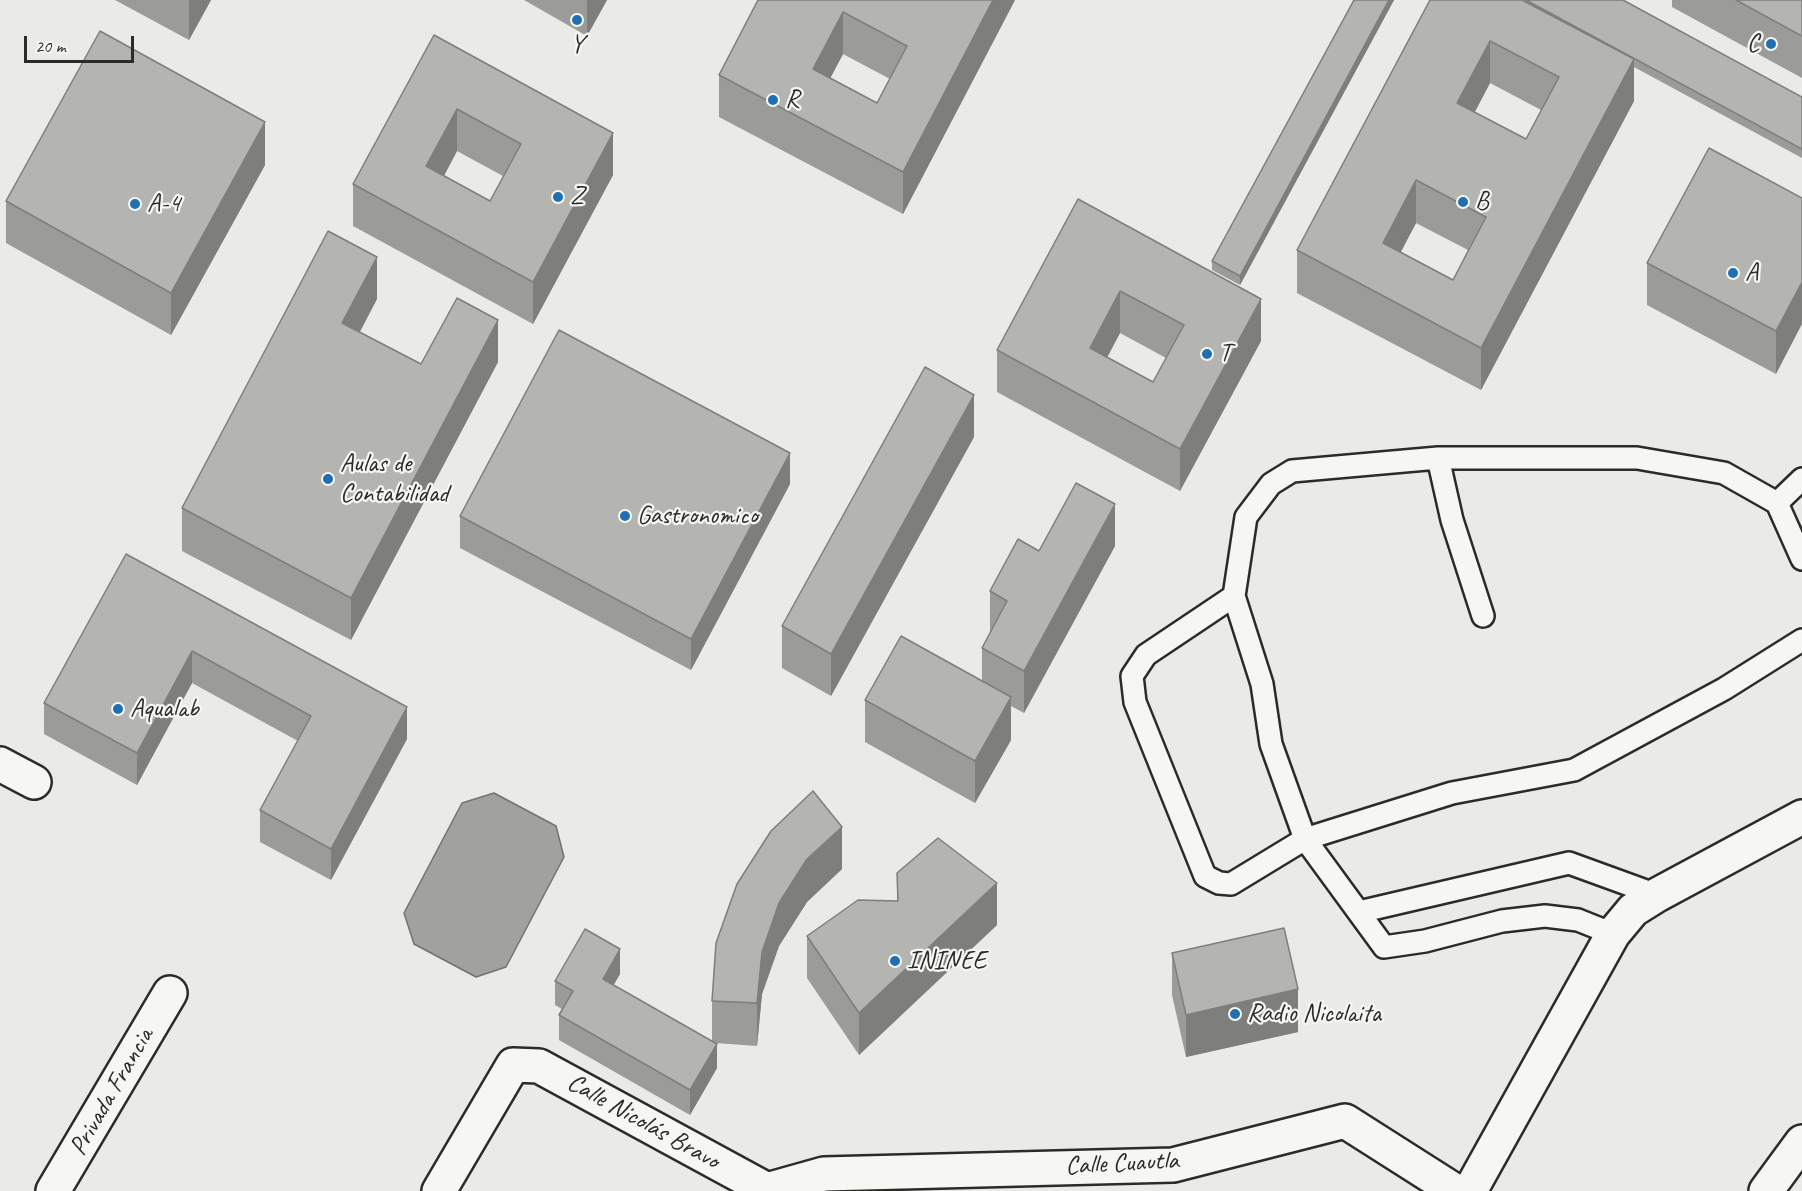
<!DOCTYPE html>
<html>
<head>
<meta charset="utf-8">
<style>
	body { margin:0 }
	#map { position:relative; width:1802px; height:1191px; overflow:hidden; background:#eaeae6; font-family:Caveat,sans-serif }
	canvas { display:block }
	.scale { position:absolute; left:24px; top:36px; width:110px; height:27px; box-sizing:border-box; border:3px solid #2b2b2b; border-top:0; padding-left:8px; font-size:18px; line-height:21px; white-space:nowrap; color:#2b2b2b; -webkit-text-stroke:4px #f6f6f2; paint-order:stroke }
</style>
</head>
<body>
<div id="map">
<canvas width="1802" height="1191"></canvas>
<div class="scale">20 m</div>
</div>
<script>
const ctx = document.querySelector('canvas').getContext('2d');
ctx.lineJoin = 'round';
function fill(path, color) {
  ctx.fillStyle = color;
  ctx.fill(path, 'evenodd');
}
function shape(rows) {
  const path = new Path2D();
  for (const r of rows) {
    path.moveTo(r[0], r[1]);
    for (let i = 2; i < r.length; i += 2) path.lineTo(r[i], r[i + 1]);
  }
  return path;
}
function trace(path, color, width, dash) {
  ctx.strokeStyle = color;
  ctx.lineWidth = width;
  ctx.lineCap = dash ? 'butt' : 'round';
  ctx.setLineDash(dash || []);
  ctx.stroke(path);
}
function write(font, color, halo, rows, align = 'center') {
  ctx.font = font + ' Caveat,sans-serif';
  ctx.lineWidth = 4.5;
  ctx.setLineDash([]);
  ctx.textBaseline = 'middle';
  ctx.strokeStyle = halo;
  ctx.fillStyle = color;
  for (const [text, x, y, turn = 0] of rows) {
    ctx.save();
    ctx.translate(x, y);
    ctx.rotate((+turn || 0) * Math.PI / 180);
    ctx.textAlign = isNaN(turn) ? turn : align;
    if (halo) ctx.strokeText(text, 0, 0);
    ctx.fillText(text, 0, 0);
    ctx.restore();
  }
}
const water = shape([
	[494,793,556,826,564,857,506,967,476,977,414,944,404,913,462,803,494,793]
]);
fill(water, '#a1a19e');
trace(water, '#727270', 1.5);
const lane = shape([
	[1438,458,1452,520,1483,616],
	[1777,503,1802,479],
	[1234,596,1146,655,1132,676,1135,702,1205,876,1219,883,1231,884,1305,839,1452,793,1574,770,1724,689,1802,640],
	[1359,912,1569,863,1657,895],
	[1613,934,1578,920,1545,916,1502,921,1425,941,1384,947,1305,839,1271,744,1262,684,1234,596,1246,517,1271,484,1292,471,1438,458,1637,458,1724,473,1777,503,1802,559]
]);
const street = shape([
	[0,764,34,782],
	[53,1191,170,993]
]);
const secondary = shape([
	[767,1190,824,1174,1173,1165,1345,1121,1455,1191],
	[439,1191,513,1065,539,1066,769,1191],
	[1470,1191,1613,934,1633,910,1657,895,1802,817],
	[1766,1191,1802,1142]
]);
trace(lane, '#2b2b2b', 26);
trace(street, '#2b2b2b', 38);
trace(secondary, '#2b2b2b', 38);
trace(lane, '#f6f6f2', 21);
trace(street, '#f6f6f2', 33);
trace(secondary, '#f6f6f2', 33);
fill(shape([
	[115,0,211,0,189,40],
	[524,0,607,0,587,36],
	[758,0,1015,0,903,214,719,117,719,75],
	[843,54,890,79,877,103,830,78],
	[1354,0,1394,0,1240,285,1212,270,1212,261],
	[1430,0,1623,0,1802,97,1802,158,1634,67,1634,101,1481,390,1297,293,1297,250],
	[1490,83,1541,110,1526,139,1475,112],
	[1416,223,1468,250,1453,280,1401,252],
	[1672,0,1802,0,1802,78,1672,7],
	[434,35,613,175,533,324,353,226,353,184],
	[457,151,503,176,490,201,444,176],
	[265,165,171,335,6,243,6,201],
	[1802,198,1776,374,1647,305,1647,263],
	[1078,199,1261,341,1180,491,997,392,997,350],
	[1120,333,1166,358,1153,382,1107,357],
	[377,299,360,332,421,364,498,362,351,640,182,551,182,508],
	[974,437,831,696,782,668,782,626],
	[790,484,691,670,460,548,460,516],
	[1115,546,1024,713,1011,706,1011,740,975,803,865,742,865,700,982,681,982,648,990,633,990,591,1039,551],
	[126,554,407,739,331,880,260,842,260,810,298,741,192,683,137,785,44,734,44,703],
	[842,869,807,902,779,946,762,994,757,1046,715,1043,717,1068,690,1115,559,1040,559,1015,562,1009,555,1005,555,981,620,974,613,985,712,1041,712,1001,716,943],
	[897,873,997,925,859,1055,807,978,807,936,897,901],
	[1172,953,1298,1032,1186,1057,1172,995]
]), '#9b9b98');
fill(shape([
	[189,0,211,0,189,40],
	[587,0,607,0,587,36],
	[993,0,1015,0,903,214,903,172],
	[1389,0,1394,0,1240,285,1240,276],
	[843,12,843,54,813,111,813,69],
	[1490,41,1490,83,1457,145,1457,103],
	[1634,59,1634,101,1481,390,1481,348],
	[457,109,457,151,426,209,426,166],
	[265,122,265,165,171,335,171,293],
	[613,133,613,175,533,324,533,282],
	[1416,180,1416,223,1383,285,1383,243],
	[377,257,377,299,342,365,342,323],
	[1802,282,1802,324,1776,374,1776,331],
	[1120,291,1120,333,1090,390,1090,348],
	[1261,299,1261,341,1180,491,1180,449],
	[498,320,498,362,351,640,351,598],
	[974,395,974,437,831,696,831,654],
	[790,453,790,484,691,670,691,639],
	[1115,504,1115,546,1024,713,1024,671],
	[192,651,192,683,137,785,137,753],
	[1011,697,1011,740,975,803,975,761],
	[407,707,407,739,331,880,331,849],
	[842,827,842,869,807,902,779,946,762,994,757,1046,757,1003,762,952,779,903,807,859],
	[997,883,997,925,859,1055,859,1013],
	[620,949,620,974,603,1004,603,979],
	[1298,989,1298,1032,1186,1057,1186,1015],
	[717,1044,717,1068,690,1115,690,1090]
]), '#7e7e7c');
const building = shape([
	[758,0,993,0,903,172,719,75,758,0],
	[843,12,907,46,877,103,813,69,843,12],
	[1354,0,1389,0,1240,276,1212,261,1354,0],
	[1430,0,1522,0,1634,59,1481,348,1297,250,1430,0],
	[1490,41,1559,77,1526,139,1457,103,1490,41],
	[1416,180,1486,217,1453,280,1383,243,1416,180],
	[1526,0,1623,0,1802,97,1802,149,1526,0],
	[1736,0,1802,0,1802,36,1736,0],
	[100,31,265,122,171,293,6,201,100,31],
	[434,35,613,133,533,282,353,184,434,35],
	[457,109,521,144,490,201,426,166,457,109],
	[1709,148,1802,198,1802,282,1776,331,1647,263,1709,148],
	[1078,199,1261,299,1180,449,997,350,1078,199],
	[1120,291,1184,325,1153,382,1090,348,1120,291],
	[328,231,377,257,342,323,421,364,457,298,498,320,351,598,182,508,328,231],
	[559,330,790,453,691,639,460,516,559,330],
	[925,367,974,395,831,654,782,626,925,367],
	[1076,483,1115,504,1024,671,982,648,1007,601,990,591,1018,539,1039,551,1076,483],
	[126,554,407,707,331,849,260,810,311,716,192,651,137,753,44,703,126,554],
	[901,636,1011,697,975,761,865,700,901,636],
	[813,791,842,827,807,859,779,903,762,952,757,1003,712,1001,716,943,737,884,771,831,813,791],
	[938,838,997,883,859,1013,807,936,858,900,898,901,897,873,938,838],
	[1284,928,1298,989,1186,1015,1172,953,1284,928],
	[585,929,620,949,603,979,717,1044,690,1090,559,1015,573,991,555,981,585,929]
]);
fill(building, '#b4b4b1');
trace(building, '#7e7e7c', 1.5);
for (const [x, y, r, color] of [
	[577,20,6,"#1f6fb2"],
	[1771,44,6,"#1f6fb2"],
	[773,100,6,"#1f6fb2"],
	[558,197,6,"#1f6fb2"],
	[1463,202,6,"#1f6fb2"],
	[135,204,6,"#1f6fb2"],
	[1733,273,6,"#1f6fb2"],
	[1207,354,6,"#1f6fb2"],
	[328,479,6,"#1f6fb2"],
	[625,516,6,"#1f6fb2"],
	[118,709,6,"#1f6fb2"],
	[895,961,6,"#1f6fb2"],
	[1235,1014,6,"#1f6fb2"]
]) {
  const dot = new Path2D();
  dot.arc(x, y, r, 0, 2 * Math.PI);
  ctx.fillStyle = color;
  ctx.fill(dot);
  trace(dot, '#f6f6f2', 2);
}
write('26px', '#2b2b2b', '#f6f6f2', [
	["C",1759,44,"right"],
	["Y",577,45,"center"],
	["R",785,100],
	["Z",570,197],
	["B",1475,202],
	["A-4",147,204],
	["A",1745,273],
	["T",1219,354],
	["Aulas de",340,464],
	["Contabilidad",340,494],
	["Gastronomico",637,516],
	["Aqualab",130,709],
	["ININEE",907,961],
	["Radio Nicolaita",1247,1014]
], 'left');
write('26px', '#2b2b2b', '#f6f6f2', [
	["Privada Francia",112,1092,-60],
	["Calle Nicolás Bravo",643,1122,29],
	["Calle Cuautla",1122,1164,-3]
]);
</script>
</body>
</html>
